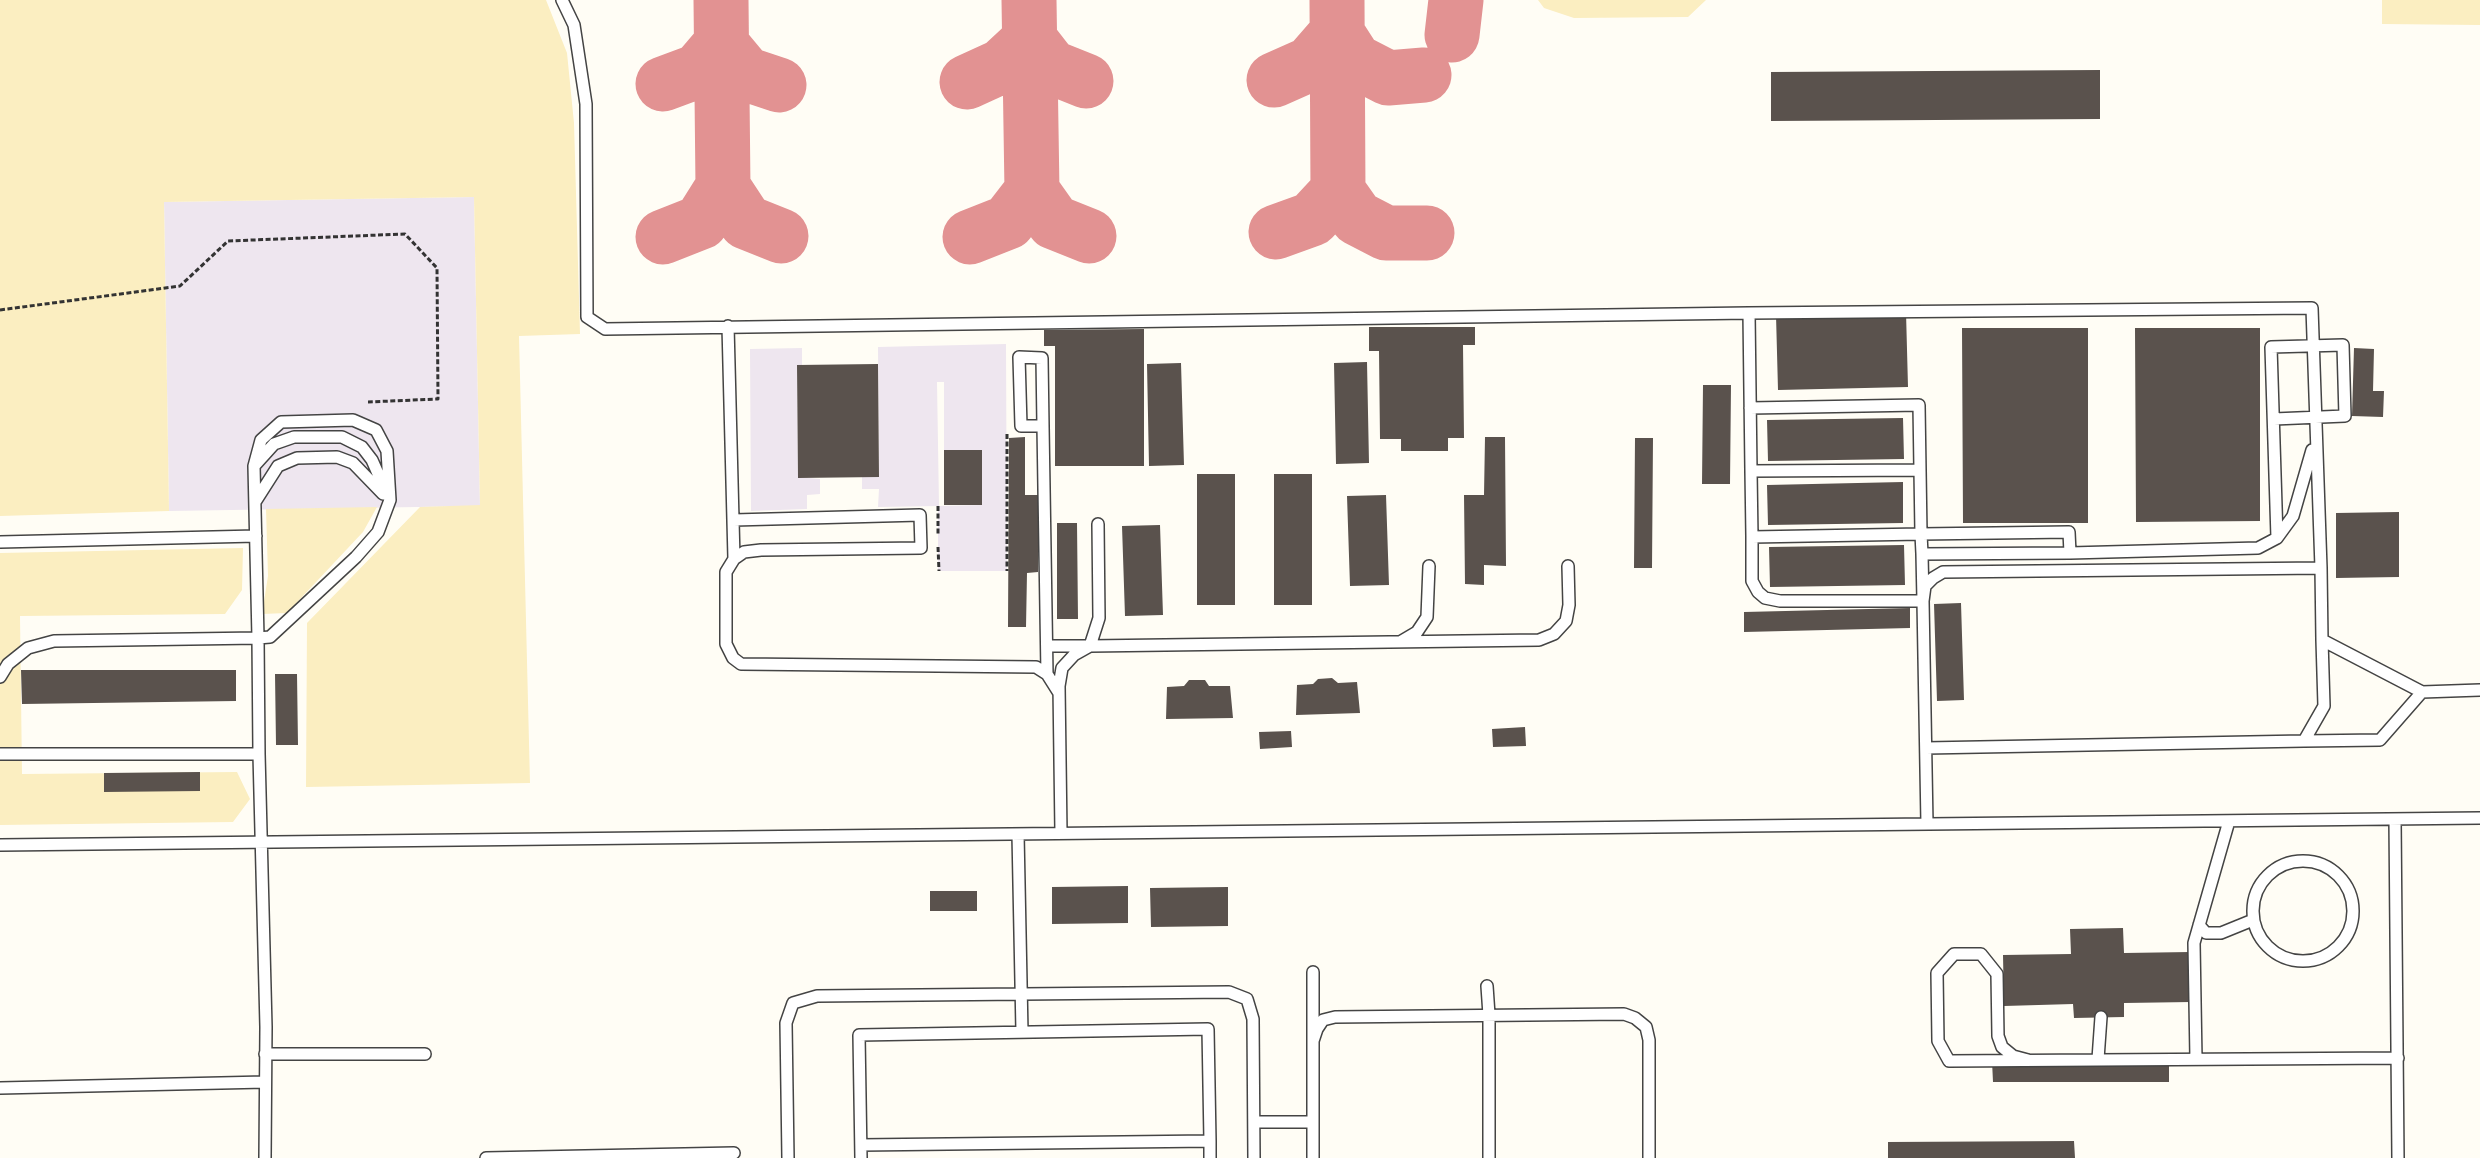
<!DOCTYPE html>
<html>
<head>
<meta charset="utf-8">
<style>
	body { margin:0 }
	canvas { display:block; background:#fffdf5 }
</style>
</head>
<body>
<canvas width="2480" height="1158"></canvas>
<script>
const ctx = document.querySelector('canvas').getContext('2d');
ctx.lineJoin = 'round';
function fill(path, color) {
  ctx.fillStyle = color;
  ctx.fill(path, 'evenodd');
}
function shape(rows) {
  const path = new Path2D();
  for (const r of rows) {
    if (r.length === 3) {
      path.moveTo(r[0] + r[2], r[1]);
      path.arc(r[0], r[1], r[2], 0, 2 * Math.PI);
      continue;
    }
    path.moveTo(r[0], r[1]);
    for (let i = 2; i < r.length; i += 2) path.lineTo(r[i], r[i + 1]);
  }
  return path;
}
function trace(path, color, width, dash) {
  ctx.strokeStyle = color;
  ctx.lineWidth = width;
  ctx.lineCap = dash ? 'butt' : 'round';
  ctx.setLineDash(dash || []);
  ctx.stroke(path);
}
fill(shape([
	[474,197,480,506,169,511,164,202],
	[1006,344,1007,571,938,571,938,506,878,507,879,489,862,489,862,477,879,476,878,347],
	[937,382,944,382,944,450,982,450,982,505,939,506],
	[802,348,802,367,797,366,798,477,820,479,820,494,807,495,807,509,751,511,750,349]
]), '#eee6ef');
fill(shape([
	[0,0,546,0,567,53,574,123,580,334,519,336,530,783,306,787,307,623,420,507,480,505,474,197,164,202,169,511,0,516],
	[1538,0,1706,0,1688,17,1574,18,1544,8],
	[2382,0,2480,0,2480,25,2382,24],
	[377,507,363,532,287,613,262,614,268,576,266,509],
	[243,548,242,590,225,614,20,616,22,774,237,772,250,799,233,822,0,825,0,553]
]), '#fbeec1');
trace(shape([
	[721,0,723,187],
	[1029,0,1032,191],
	[1337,0,1338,191],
	[1452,35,1456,0],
	[1274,80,1310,64,1337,33,1355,61,1388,78,1424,75],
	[967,82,1002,66,1030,40,1051,67,1086,81],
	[663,84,698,71,721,44,746,74,779,85],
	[1276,232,1312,219,1338,191,1357,218,1386,233,1427,233],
	[663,237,701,222,723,187,746,222,781,236],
	[970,237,1008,222,1032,191,1054,222,1089,236]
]), '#e29292', 55);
fill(shape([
	[2100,70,2100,119,1771,121,1771,72],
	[1906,312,1908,387,1778,390,1776,315],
	[1369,327,1475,327,1475,345,1463,345,1464,438,1448,438,1448,451,1401,451,1401,439,1380,439,1379,351,1369,351],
	[1962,328,2088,328,2088,523,1963,523],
	[2135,328,2260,328,2260,521,2136,522],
	[1144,329,1144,466,1055,466,1055,346,1044,346,1044,330],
	[2354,348,2374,349,2373,391,2384,391,2383,417,2352,416],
	[1367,362,1369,463,1336,464,1334,363],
	[1181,363,1184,465,1149,466,1147,364],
	[878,364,879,477,798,478,797,365],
	[1703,385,1731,385,1730,484,1702,484],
	[1903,418,1904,459,1768,461,1767,420],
	[1025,437,1025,495,1039,495,1038,572,1027,573,1026,627,1008,627,1009,438],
	[1485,437,1505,437,1506,566,1484,565,1484,585,1465,584,1464,495,1484,495],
	[1635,438,1653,438,1652,568,1634,568],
	[944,450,982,450,982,505,944,505],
	[1197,474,1235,474,1235,605,1197,605],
	[1274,474,1312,474,1312,605,1274,605],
	[1903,482,1903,523,1768,525,1767,485],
	[1386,495,1389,585,1350,586,1347,496],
	[2399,512,2399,577,2336,578,2336,513],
	[1057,523,1077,523,1078,619,1057,619],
	[1160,525,1163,615,1125,616,1122,526],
	[1904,545,1905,585,1770,587,1769,547],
	[1961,603,1964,700,1937,701,1934,604],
	[1910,608,1910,628,1744,632,1744,612],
	[21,670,236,670,236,701,22,704],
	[275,674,297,674,298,745,276,745],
	[1332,678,1338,683,1357,682,1360,713,1296,715,1297,685,1313,684,1318,679],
	[1189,680,1205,680,1209,686,1230,686,1233,718,1166,719,1167,687,1184,686],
	[1525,727,1526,746,1493,747,1492,729],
	[1291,731,1292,747,1260,749,1259,732],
	[200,772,200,791,104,792,104,773],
	[1128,886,1128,923,1052,924,1052,887],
	[1228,887,1228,926,1151,927,1150,888],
	[930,891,977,891,977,911,930,911],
	[2123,928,2124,953,2190,952,2191,1002,2124,1003,2124,1017,2074,1018,2073,1004,2004,1006,2003,955,2071,954,2070,929],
	[2169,1058,2169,1082,1993,1082,1992,1061],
	[2074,1141,2075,1158,1888,1158,1888,1142]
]), '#5a524d');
const service = shape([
	[562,0,574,25,586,104,587,317,605,329,1749,313,2312,308,2321,568,1943,572,1933,578,1925,586,1923,601,1927,824],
	[1749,313,1751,471],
	[728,326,734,559],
	[1750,408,1919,405,1920,470,1921,534,1922,554,1923,601,1780,601,1765,598,1758,592,1752,581,1752,537,1921,534,2069,532,2070,553,1922,554],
	[1043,426,1042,358,1019,357,1021,426,1043,426,1047,674],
	[255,465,274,444,294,437,342,437,362,447,372,460,387,494],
	[255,502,278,466,297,458,337,457,353,463,383,494],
	[734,520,920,515,921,548,761,550,744,552,734,559,726,572,726,644,733,658,741,664,1036,667,1047,674,1059,693],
	[1098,524,1099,618,1090,646,1539,640,1554,634,1566,621,1569,605,1568,566],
	[1752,537,1751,471,1920,470],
	[2277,538,2293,516,2312,450],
	[0,542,256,536],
	[2070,553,2258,548,2277,538,2271,347,2343,345,2345,416,2274,419],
	[2321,568,2322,640],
	[1400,642,1417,632,1427,617,1429,566],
	[1047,646,1088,646],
	[0,677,8,664,28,648,54,641,258,638,254,466,261,440,281,422,353,420,376,430,387,451,390,500,378,532,356,557,270,637,258,638,259,754],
	[2422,692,2480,690],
	[1926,748,2304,741,2380,740,2422,692,2322,640,2324,706,2304,741],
	[0,754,259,754,266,1027,265,1158],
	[2395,819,2398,1158],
	[1061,833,1059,686,1062,668,1074,655,1090,646],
	[1018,834,1022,1032],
	[0,845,2480,818],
	[2303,911,50],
	[2199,925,2206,933,2221,933,2253,920],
	[1487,986,1489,1015,1489,1158],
	[1313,1041,1317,1029,1323,1020,1335,1017,1624,1014,1635,1018,1646,1027,1649,1040,1649,1158],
	[265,1054,425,1054],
	[2098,1059,2101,1017],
	[2196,1059,2194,943,2229,821],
	[2028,1060,2013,1056,2002,1047,1998,1036,1997,974,1981,954,1954,954,1937,973,1938,1041,1949,1061,2398,1058],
	[0,1088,265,1082],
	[1254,1122,1313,1122],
	[861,1145,1210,1141,1210,1158],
	[486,1158,734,1153],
	[788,1158,786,1023,793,1003,817,996,1229,992,1247,999,1253,1019,1254,1158],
	[861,1158,859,1035,1208,1029,1210,1141],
	[1313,1158,1313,972]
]);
trace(service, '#444', 14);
trace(shape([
	[0,310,180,286,228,241,405,234,437,268,438,399,368,402],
	[1007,434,1007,571],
	[938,506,938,536],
	[938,547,939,571]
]), '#333', 3, [5, 2.5]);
trace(service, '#fff', 11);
</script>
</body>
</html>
